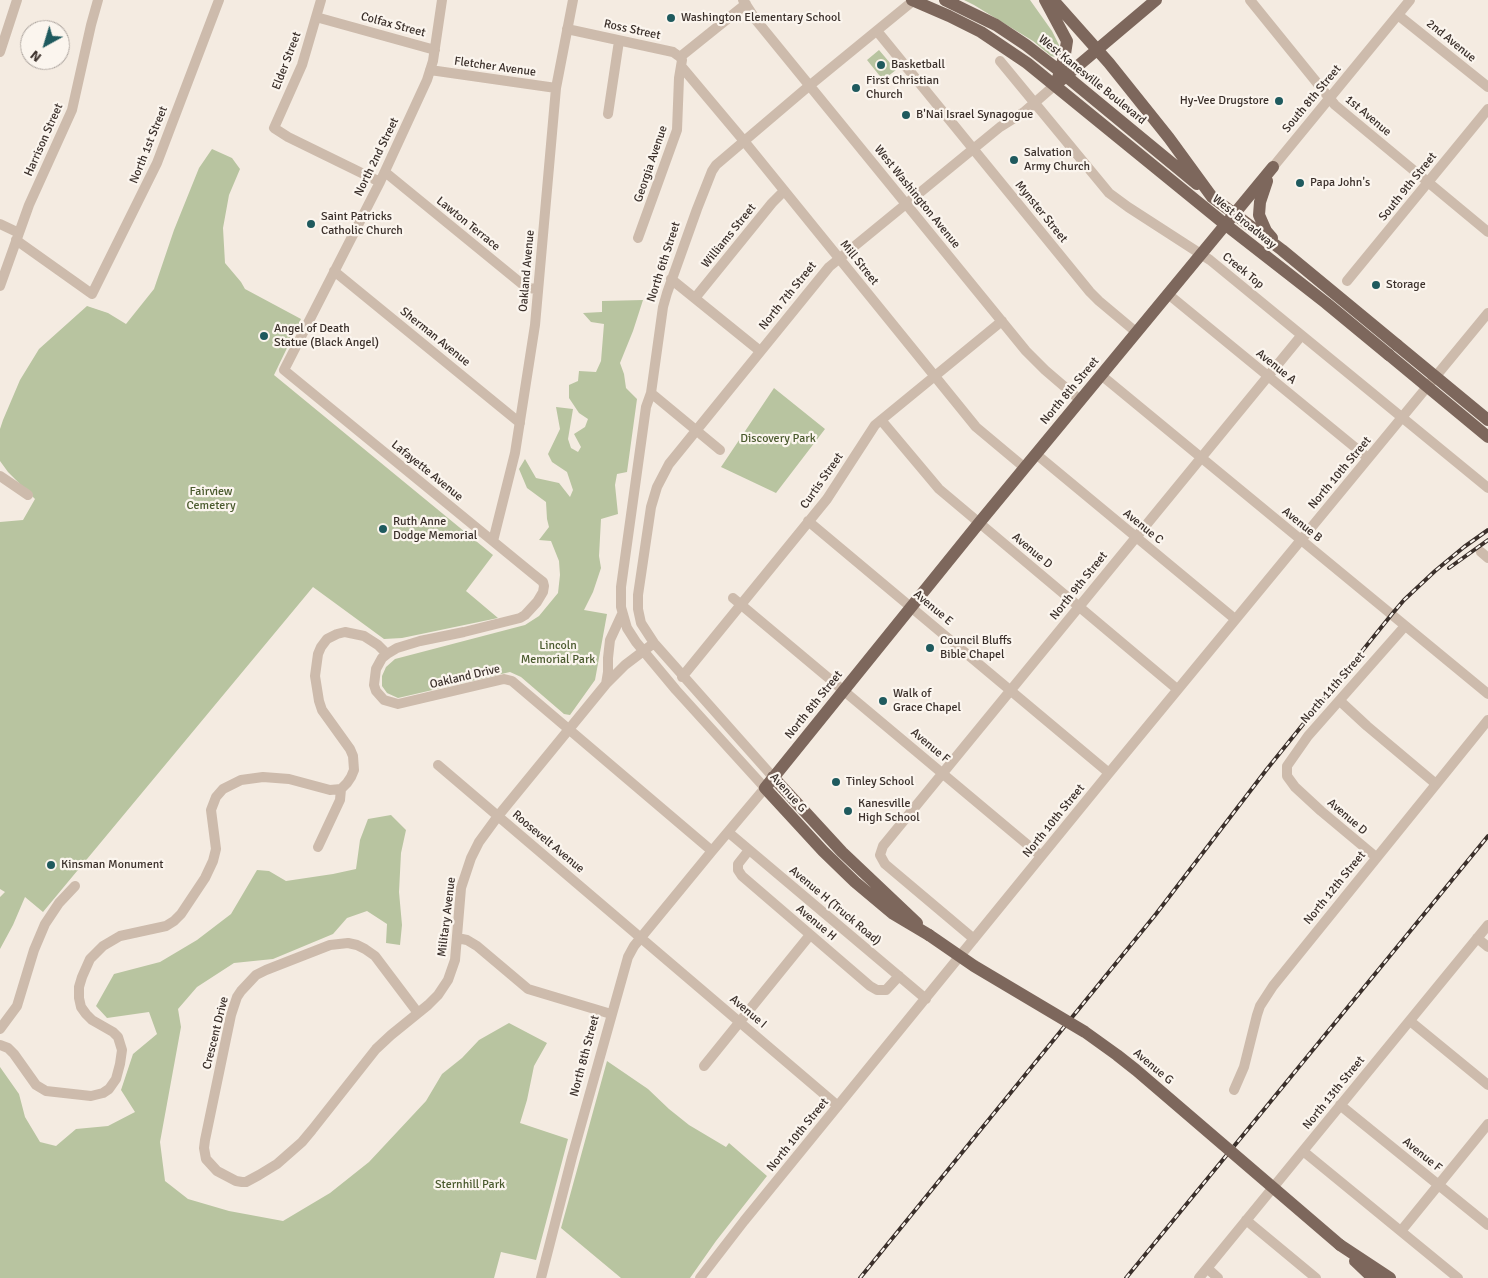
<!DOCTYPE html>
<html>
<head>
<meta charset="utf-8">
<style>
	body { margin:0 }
	#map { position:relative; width:1488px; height:1278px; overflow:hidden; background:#f4ebe1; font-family:Signika,sans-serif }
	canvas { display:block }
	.north { position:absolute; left:20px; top:20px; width:50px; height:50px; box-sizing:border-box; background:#fbf5ee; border:1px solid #aea6a0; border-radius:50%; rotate:219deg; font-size:14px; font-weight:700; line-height:20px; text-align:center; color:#3b302b }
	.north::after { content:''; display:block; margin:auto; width:18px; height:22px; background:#1f5a5e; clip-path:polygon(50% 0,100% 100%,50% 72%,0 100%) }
</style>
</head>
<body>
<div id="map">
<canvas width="1488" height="1278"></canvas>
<div class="north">N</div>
</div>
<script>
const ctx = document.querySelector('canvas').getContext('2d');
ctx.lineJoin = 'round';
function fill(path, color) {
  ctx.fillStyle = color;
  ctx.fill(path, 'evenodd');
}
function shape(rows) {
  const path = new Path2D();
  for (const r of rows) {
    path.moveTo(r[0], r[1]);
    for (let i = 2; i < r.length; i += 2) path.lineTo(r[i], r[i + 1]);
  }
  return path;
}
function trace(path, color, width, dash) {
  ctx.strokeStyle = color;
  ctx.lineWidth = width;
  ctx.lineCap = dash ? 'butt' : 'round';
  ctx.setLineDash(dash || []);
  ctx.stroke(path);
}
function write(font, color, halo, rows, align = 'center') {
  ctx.font = font + ' Signika,sans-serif';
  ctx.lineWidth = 4.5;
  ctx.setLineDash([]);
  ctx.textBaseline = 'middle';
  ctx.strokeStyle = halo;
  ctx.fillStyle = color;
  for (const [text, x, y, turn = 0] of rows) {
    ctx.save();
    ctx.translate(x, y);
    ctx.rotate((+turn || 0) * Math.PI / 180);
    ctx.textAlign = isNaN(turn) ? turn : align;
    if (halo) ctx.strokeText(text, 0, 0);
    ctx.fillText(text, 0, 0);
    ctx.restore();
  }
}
fill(shape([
	[964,0,1030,0,1052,31,1059,45,1058,55,1055,57,1051,56,1033,41,974,5],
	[879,50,896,70,883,80,867,60],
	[212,149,232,158,240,169,229,195,223,228,225,263,241,282,245,289,301,319,274,375,493,555,466,591,498,618,402,638,384,639,313,587,43,912,25,897,13,925,0,949,0,897,5,892,0,889,0,522,23,520,35,499,8,472,0,461,0,429,3,420,20,380,39,349,87,306,108,313,126,324,154,289,174,230,199,168],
	[643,300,633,331,620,363,624,374,626,388,637,399,627,472,617,474,615,485,618,514,601,519,599,556,601,568,593,592,584,610,607,614,595,680,570,715,564,714,521,677,510,672,398,698,387,693,382,686,382,676,386,667,395,659,525,625,539,616,558,593,560,575,559,561,551,541,539,540,549,527,547,519,546,502,527,488,519,469,525,459,536,478,559,483,570,497,573,490,567,472,552,462,548,454,560,429,556,407,573,409,568,439,571,448,578,452,581,447,574,434,585,427,588,419,579,413,569,398,569,385,578,381,579,371,596,372,601,361,604,324,591,322,583,313,602,312,602,301],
	[774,388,825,429,776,493,721,467],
	[391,815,406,830,401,853,399,892,402,925,400,945,386,943,387,924,367,911,347,918,333,934,273,959,234,963,197,987,178,1009,181,1027,160,1142,165,1181,188,1199,229,1211,283,1221,330,1193,369,1162,426,1101,442,1074,462,1058,479,1040,509,1023,547,1043,534,1066,527,1100,520,1123,568,1139,536,1260,501,1252,494,1278,0,1278,0,1067,19,1094,25,1117,40,1142,56,1146,76,1129,108,1126,135,1112,121,1090,133,1054,157,1034,149,1012,107,1018,96,1006,114,974,160,962,197,940,231,914,257,870,269,871,286,881,333,874,356,869,360,840,368,819],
	[607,1061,648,1089,669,1109,689,1125,726,1147,729,1143,767,1176,716,1241,690,1278,621,1278,561,1228]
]), '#b8c4a0');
trace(shape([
	[321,0,302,65,274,128,288,137,380,182],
	[442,0,433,61,427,80,380,182,284,370,533,574,543,582,544,586,543,592,537,602,525,615,520,618,464,632,420,641,397,648,387,654,382,658,376,669,374,685,376,691,384,700,398,704,504,679,512,681,712,851],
	[743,0,756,20,1026,351,1045,370,1080,400],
	[1250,0,1335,105,1488,232],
	[1398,15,1488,87],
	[316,17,435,50],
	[567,29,673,52,680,57,682,60,679,78,677,130,638,238],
	[877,31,1090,292,1099,301,1136,332],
	[0,52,17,0],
	[680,57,746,4],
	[1000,61,1109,193,1128,207,1210,260,1488,488],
	[681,66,744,141,976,427,1025,468],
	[430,70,556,88],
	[608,114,619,41],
	[1273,167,1410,0],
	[385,172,522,284,527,288,538,289],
	[0,224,19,233],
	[16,240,92,294,157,163,219,0],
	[334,271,520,423],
	[671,279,760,351],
	[1347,281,1488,109],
	[0,286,29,205,72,110,91,25,98,0],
	[1168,294,1368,458],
	[695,298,772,203,784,191],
	[1101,375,1488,694],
	[651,393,720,450],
	[881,420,939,489,1177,689],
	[1036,454,1235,619],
	[0,476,28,495],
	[808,521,1109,773],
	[493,541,515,453,535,325,556,88,573,0],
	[1481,552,1488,558],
	[733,598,1041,856],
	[682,677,827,499,875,425,1002,321],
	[606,684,608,672,608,658,610,640,622,614],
	[1340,701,1367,726,1436,784],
	[438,765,838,1106],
	[773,777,654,643,641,623,638,609,638,595,651,507,657,487,669,464,829,267,1000,127,1024,112,1055,85],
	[728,832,926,999],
	[318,847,340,800,341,789],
	[749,850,738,864,738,870,742,876,870,986,877,990,886,990,899,976],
	[1376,857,1321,811,1295,787,1287,776,1287,766,1308,736,1405,626],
	[457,938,467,940,477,946,528,989,611,1014],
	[1477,938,1488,947],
	[974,939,885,864,880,855,883,846,1301,336],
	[418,1013,375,956,365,949,357,945,348,943,330,945,266,970,256,975,241,991,237,997,231,1015,205,1140,204,1148,206,1159,217,1171,236,1181,242,1182,246,1182,259,1175,277,1164,302,1142,312,1130,376,1049,391,1035,428,1005,438,995,448,980,455,960,461,888,471,858,479,842,498,816,606,684,625,665,654,643],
	[1410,1021,1488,1085],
	[0,1029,17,1006,34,950,45,924,59,903,75,886],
	[0,1045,8,1048,14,1054,36,1085,46,1091,91,1096,103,1093,109,1089,116,1079,120,1064,122,1050,118,1037,113,1032,92,1020,86,1014,81,1007,79,998,79,987,82,977,90,959,103,946,120,936,166,926,174,921,181,914,205,878,213,861,216,849,211,810,216,797,223,789,241,780,263,777,289,779,330,790,341,789,347,783,351,777,354,770,353,756,350,749,322,710,319,701,315,676,318,654,321,647,327,639,337,634,345,632,364,636,378,645,387,654],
	[704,1066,810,935],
	[1234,1090,1244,1067,1257,1015,1260,1006,1273,986,1488,720],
	[1340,1105,1488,1225],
	[1303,1151,1458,1278],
	[1246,1220,1316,1278],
	[1401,1231,1488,1124],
	[1207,1268,1218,1278],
	[541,1278,572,1157,628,957,634,946,712,851,765,788,676,690,636,642,627,628,621,607,621,587,646,407,651,393,663,307,667,293,697,209,712,171,716,165,803,91,913,1],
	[700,1278,744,1221,1109,773,1488,313],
	[1199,1278,1488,925]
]), '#cdbbac', 10);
trace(shape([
	[912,0,949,16,981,32,1027,63,1226,225,1326,303,1389,355],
	[945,0,996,25,1026,45,1066,76,1197,184],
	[1045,0,1067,41,1065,54,1058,78],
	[1053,0,1109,63,1169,138,1212,197,1282,250,1397,345],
	[1060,81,1156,0],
	[1267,181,1260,202,1259,215,1266,231,1272,238],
	[773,777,842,852,917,923],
	[929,935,892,913,855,882,823,851,765,788,979,523,1273,167],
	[1340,1245,1390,1278],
	[1355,1261,1373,1278]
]), '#7d675c', 12);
const rail = shape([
	[1449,568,1488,540],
	[860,1278,1156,914,1267,769,1392,614,1404,600,1435,571,1464,547,1488,530],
	[1126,1278,1488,836]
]);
trace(rail, '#3b302b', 4);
trace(rail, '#fbf5ee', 2, [5.5]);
trace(shape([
	[1397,345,1488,420],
	[1389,355,1488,437],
	[929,935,974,966,1085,1032,1117,1055,1136,1070,1340,1245]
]), '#7d675c', 12);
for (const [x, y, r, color] of [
	[671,18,5,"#1f5a5e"],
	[881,65,5,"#1f5a5e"],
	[856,88,5,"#1f5a5e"],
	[1279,101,5,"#1f5a5e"],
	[906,115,5,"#1f5a5e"],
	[1014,160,5,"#1f5a5e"],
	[1300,183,5,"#1f5a5e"],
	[311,224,5,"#1f5a5e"],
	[1376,285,5,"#1f5a5e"],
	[264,336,5,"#1f5a5e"],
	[383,529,5,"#1f5a5e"],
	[930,648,5,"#1f5a5e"],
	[883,701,5,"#1f5a5e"],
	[836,782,5,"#1f5a5e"],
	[848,811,5,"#1f5a5e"],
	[51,865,5,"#1f5a5e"]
]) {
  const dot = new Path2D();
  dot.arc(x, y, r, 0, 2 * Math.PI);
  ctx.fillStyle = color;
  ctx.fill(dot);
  trace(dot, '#fbf5ee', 2);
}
write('12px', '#3b302b', '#fbf5ee', [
	["Washington Elementary School",681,18],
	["Basketball",891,65],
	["First Christian",866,81],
	["Church",866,95],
	["Hy-Vee Drugstore",1269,101,"right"],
	["B'Nai Israel Synagogue",916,115],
	["Salvation",1024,153],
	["Army Church",1024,167],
	["Papa John's",1310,183],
	["Saint Patricks",321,217],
	["Catholic Church",321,231],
	["Storage",1386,285],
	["Angel of Death",274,329],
	["Statue (Black Angel)",274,343],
	["Ruth Anne",393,522],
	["Dodge Memorial",393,536],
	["Council Bluffs",940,641],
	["Bible Chapel",940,655],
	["Walk of",893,694],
	["Grace Chapel",893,708],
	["Tinley School",846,782],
	["Kanesville",858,804],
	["High School",858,818],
	["Kinsman Monument",61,865]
], 'left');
write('12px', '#3b302b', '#fbf5ee', [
	["Colfax Street",393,25,15],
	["Ross Street",632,30,12],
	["2nd Avenue",1451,41,39],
	["Elder Street",287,61,-69],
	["Fletcher Avenue",495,67,8],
	["West Kanesville Boulevard",1092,80,39],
	["South 8th Street",1312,99,-50],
	["1st Avenue",1368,116,40],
	["Harrison Street",44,140,-66],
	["North 1st Street",149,145,-68],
	["North 2nd Street",377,157,-64],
	["Georgia Avenue",651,164,-71],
	["South 9th Street",1408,187,-51],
	["West Washington Avenue",917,197,51],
	["Mynster Street",1041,212,51],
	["West Broadway",1244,222,39],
	["Lawton Terrace",468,224,39],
	["Williams Street",729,236,-51],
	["North 6th Street",664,262,-72],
	["Mill Street",859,263,51],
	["Oakland Avenue",527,271,-85],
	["Creek Top",1243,271,39],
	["North 7th Street",788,296,-51],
	["Sherman Avenue",435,337,39],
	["Avenue A",1276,367,39],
	["North 8th Street",1070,391,-50],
	["Lafayette Avenue",427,471,39],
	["North 10th Street",1340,473,-50],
	["Curtis Street",822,481,-55],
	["Avenue B",1302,525,39],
	["Avenue C",1143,527,39],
	["Avenue D",1032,551,40],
	["North 9th Street",1079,586,-51],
	["Avenue E",933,608,40],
	["Oakland Drive",465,677,-13],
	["North 11th Street",1333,688,-49],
	["North 8th Street",814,705,-51],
	["Avenue F",930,746,40],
	["Avenue G",788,793,48],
	["Avenue D",1347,817,41],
	["North 10th Street",1054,821,-51],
	["Roosevelt Avenue",548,842,40],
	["North 12th Street",1335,888,-51],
	["Avenue H (Truck Road)",835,906,40],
	["Military Avenue",447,917,-83],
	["Avenue H",816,923,40],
	["Avenue I",748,1012,40],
	["Crescent Drive",216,1033,-76],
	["North 8th Street",585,1056,-75],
	["Avenue G",1153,1067,40],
	["North 13th Street",1334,1093,-51],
	["North 10th Street",798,1135,-51],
	["Avenue F",1422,1155,39]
]);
write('12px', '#4a5a2e', '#fbf5ee', [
	["Discovery Park",778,439],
	["Fairview",211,492],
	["Cemetery",211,506],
	["Lincoln",558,646],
	["Memorial Park",558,660],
	["Sternhill Park",470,1185]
]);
</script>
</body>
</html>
